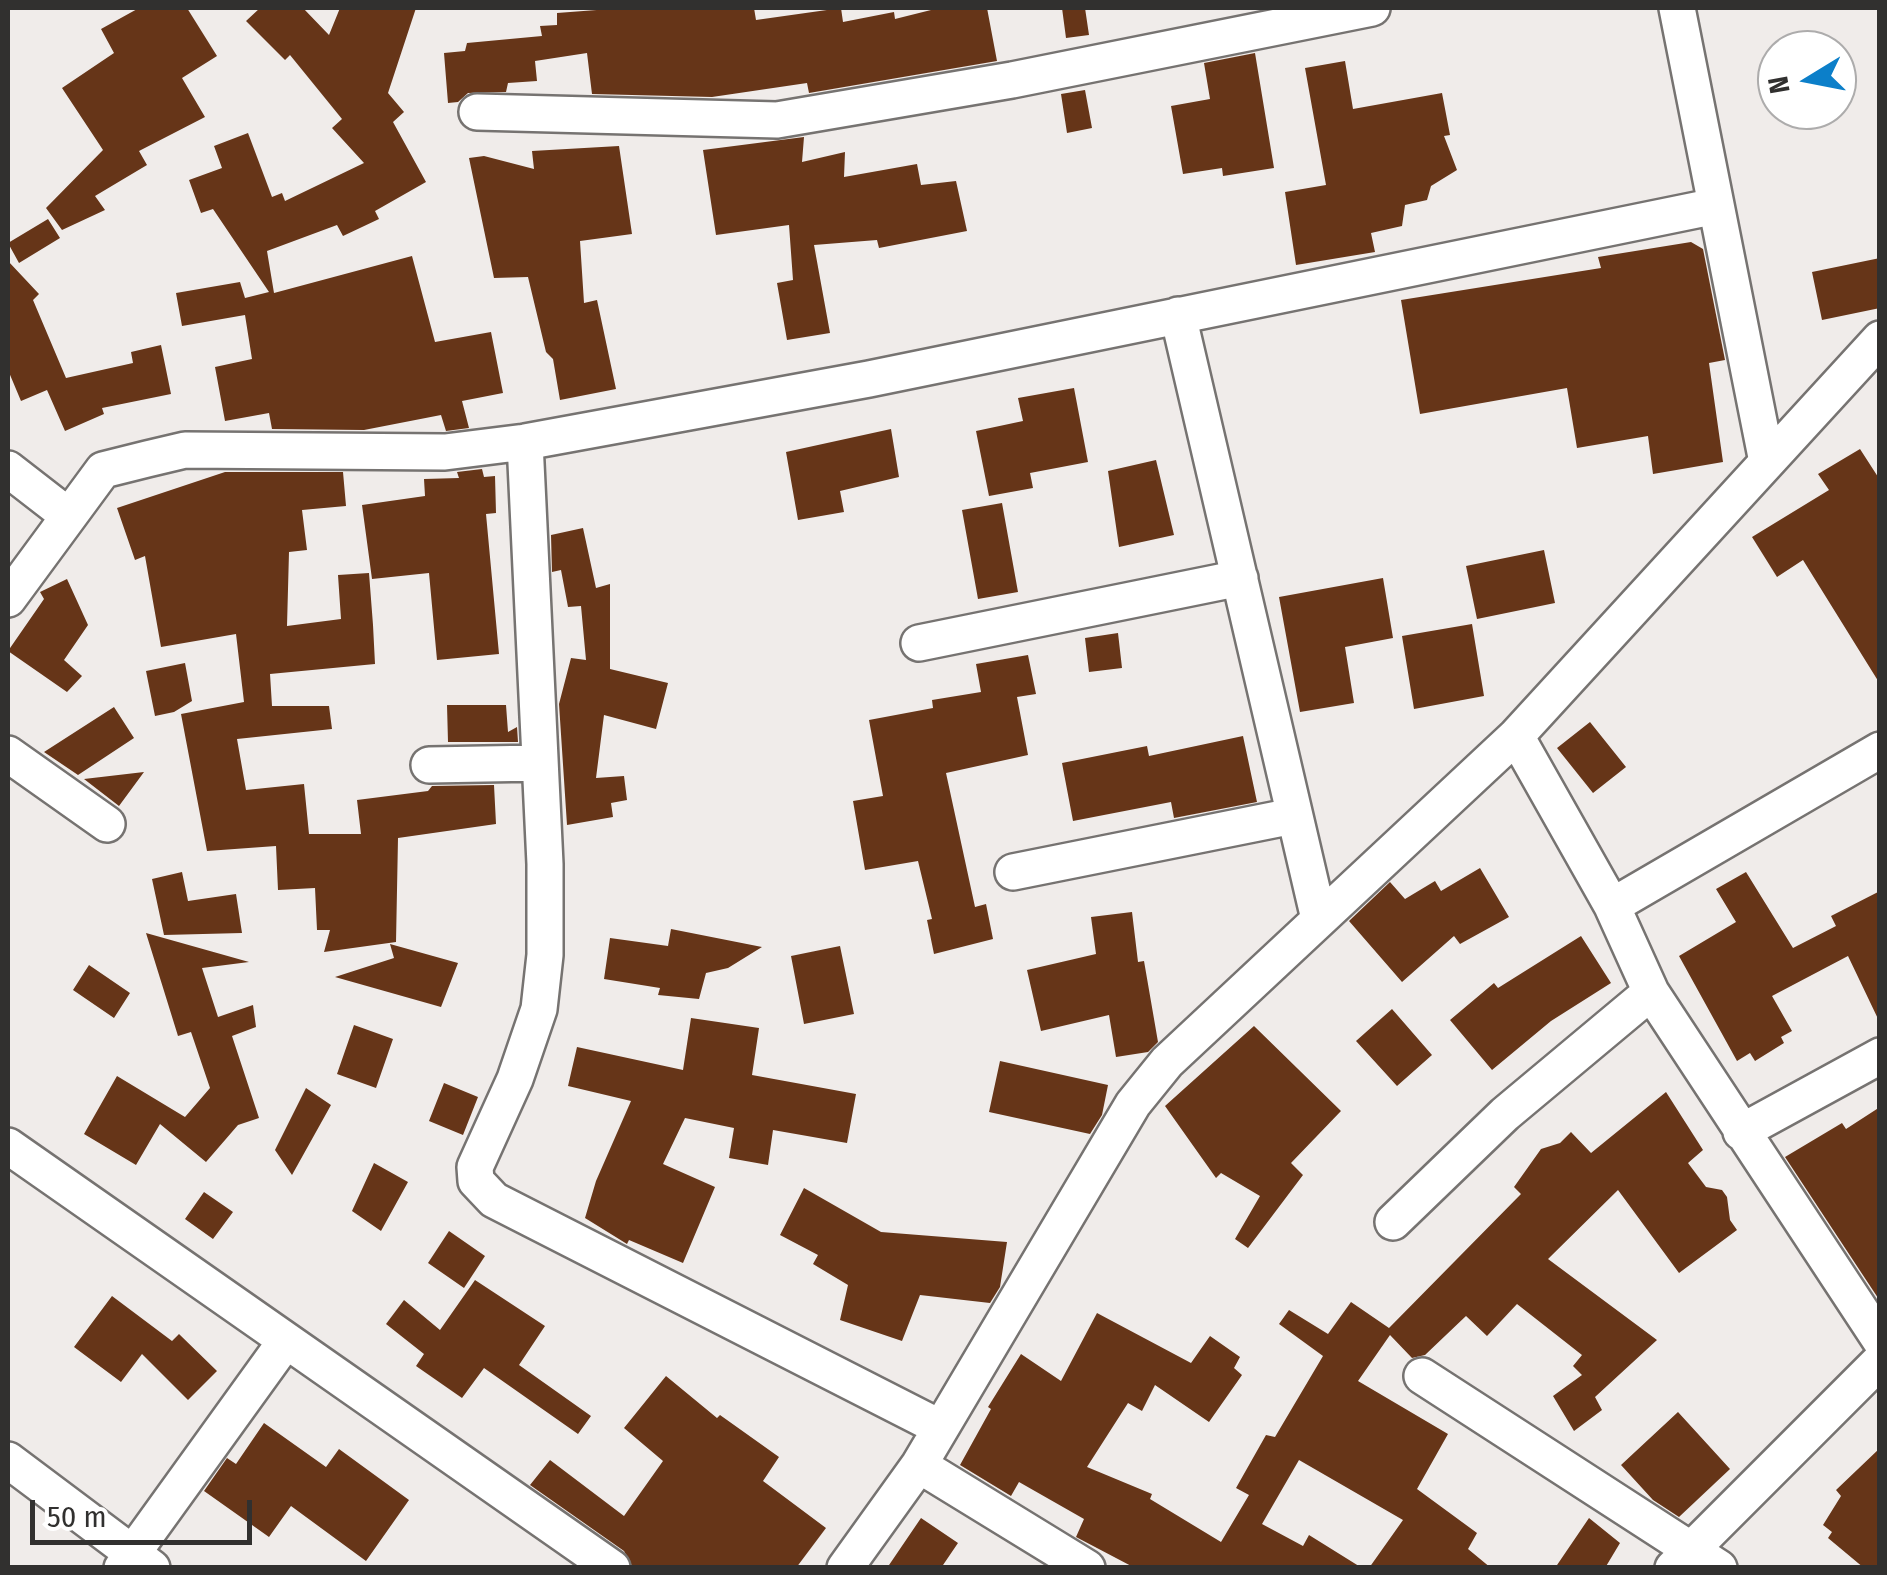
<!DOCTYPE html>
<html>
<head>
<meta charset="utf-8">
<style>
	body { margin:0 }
	#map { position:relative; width:1887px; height:1575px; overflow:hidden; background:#f0ecea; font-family:"Fira Sans Condensed",sans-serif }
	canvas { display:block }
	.frame { position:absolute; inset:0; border:10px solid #31302f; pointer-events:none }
	.north { position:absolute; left:1757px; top:30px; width:100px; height:100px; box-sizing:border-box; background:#fff; border:2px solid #adacac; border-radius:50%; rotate:260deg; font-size:28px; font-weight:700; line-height:40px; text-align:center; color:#31302f }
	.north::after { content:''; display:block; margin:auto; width:35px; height:45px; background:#0c7fc9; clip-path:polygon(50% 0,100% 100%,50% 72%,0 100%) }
	.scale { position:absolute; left:30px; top:1500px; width:222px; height:45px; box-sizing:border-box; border:5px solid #31302f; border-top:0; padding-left:12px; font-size:30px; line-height:35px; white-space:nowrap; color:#31302f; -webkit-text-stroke:8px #fff; paint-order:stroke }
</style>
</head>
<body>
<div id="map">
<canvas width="1887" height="1575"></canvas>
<div class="frame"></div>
<div class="north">N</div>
<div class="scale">50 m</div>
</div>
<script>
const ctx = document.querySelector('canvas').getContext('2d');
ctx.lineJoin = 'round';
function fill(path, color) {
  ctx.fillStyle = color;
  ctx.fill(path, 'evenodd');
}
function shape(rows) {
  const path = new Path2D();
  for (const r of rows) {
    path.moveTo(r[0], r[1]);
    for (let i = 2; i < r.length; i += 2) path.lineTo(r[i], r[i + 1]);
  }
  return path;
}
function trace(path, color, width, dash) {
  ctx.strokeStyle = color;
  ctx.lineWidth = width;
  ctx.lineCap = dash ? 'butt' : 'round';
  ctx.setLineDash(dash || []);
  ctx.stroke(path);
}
fill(shape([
	[139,8,187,8,217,56,182,78,205,117,139,151,147,165,95,196,105,210,62,230,46,208,103,150,62,88,114,53,101,29],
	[260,8,303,8,329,35,340,8,416,8,388,93,404,112,393,122,426,182,375,211,379,219,343,236,337,225,267,251,274,293,412,256,435,342,491,332,503,393,462,401,469,428,446,431,441,415,364,430,272,429,269,413,225,421,215,367,252,359,245,315,182,326,176,293,240,282,245,298,269,292,213,209,201,213,189,180,222,168,214,146,248,133,272,197,282,193,285,201,364,163,332,128,342,119,290,55,285,60,246,21],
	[623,8,754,8,756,20,841,8,843,22,894,12,895,19,939,8,987,8,997,61,809,93,807,83,712,97,592,94,587,53,535,61,537,81,508,83,506,92,468,93,458,102,448,103,444,53,465,51,467,43,542,36,540,26,557,25,557,13],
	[1062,8,1085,8,1089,35,1066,38],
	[1255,53,1274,168,1223,176,1222,168,1183,174,1171,106,1210,99,1204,63],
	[1345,61,1353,109,1442,93,1450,135,1444,136,1457,170,1431,186,1427,200,1405,205,1402,226,1371,233,1375,252,1296,265,1285,192,1326,185,1305,68],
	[1085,90,1092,128,1067,133,1061,94],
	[804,137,802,162,845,152,844,177,917,164,921,185,956,181,967,231,879,248,877,240,814,245,830,333,787,340,777,283,793,280,789,225,716,235,703,150],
	[619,146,632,234,580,241,584,303,597,300,616,389,560,400,553,359,546,352,528,277,494,278,469,158,484,156,534,169,532,151],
	[48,219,60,238,19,263,8,243],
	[1691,242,1703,249,1725,360,1709,363,1723,462,1653,474,1648,436,1577,448,1567,388,1420,414,1401,300,1601,268,1598,257],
	[1880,258,1880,308,1822,320,1812,272],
	[8,261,39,294,33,300,66,378,133,363,131,352,161,345,171,394,102,408,104,414,65,431,47,390,21,401,8,370],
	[1074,388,1088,462,1030,473,1033,488,989,496,976,431,1023,421,1018,398],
	[891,429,899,477,840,491,844,512,798,520,786,452],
	[1860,449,1880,480,1880,684,1803,560,1777,577,1752,537,1829,490,1818,474],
	[1156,460,1174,535,1119,547,1108,471],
	[482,469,484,477,495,476,496,513,486,514,499,654,437,660,429,573,372,579,362,505,425,496,424,479,459,478,457,472],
	[225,472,343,472,346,506,302,510,307,550,289,552,287,626,341,619,338,575,369,573,373,625,375,664,270,674,272,706,329,706,332,729,237,739,246,790,304,784,309,834,361,834,357,800,428,791,432,786,494,785,496,824,398,838,396,942,324,952,330,930,317,930,315,888,278,890,276,846,207,851,181,714,244,702,236,634,161,647,145,556,135,560,117,508],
	[1002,503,1018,592,978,599,962,510],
	[583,528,596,588,610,584,610,669,668,683,656,729,604,715,596,778,624,776,627,800,611,803,613,817,567,825,559,704,571,658,586,660,581,606,568,607,561,570,552,572,551,535],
	[1544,550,1555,603,1477,619,1466,566],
	[1383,578,1393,638,1345,647,1354,703,1300,712,1279,597],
	[67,579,88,625,64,660,82,676,67,692,8,651,44,599,40,592],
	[1472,624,1484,696,1414,709,1402,636],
	[1118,633,1122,668,1089,672,1085,638],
	[1028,655,1036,694,1017,697,1028,755,946,773,975,907,986,904,993,939,934,954,927,920,932,919,918,861,865,870,853,801,883,796,869,720,933,708,932,700,981,692,976,664],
	[185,663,192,701,174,712,155,716,146,671],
	[447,705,506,705,508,732,517,727,518,742,448,742],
	[114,707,134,738,78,775,44,752],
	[1590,722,1626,767,1593,793,1557,748],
	[1243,736,1257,802,1174,818,1171,802,1073,821,1062,763,1147,746,1149,756],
	[144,772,119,806,84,779],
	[1480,868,1509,917,1460,944,1454,936,1402,982,1349,921,1390,882,1405,899,1435,881,1441,891],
	[182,872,188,901,236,894,242,933,164,935,152,879],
	[1746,872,1793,948,1836,926,1831,916,1880,891,1880,1023,1848,956,1772,996,1792,1031,1781,1037,1784,1043,1755,1061,1750,1053,1737,1061,1679,956,1736,922,1716,889],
	[1132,912,1138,962,1144,961,1158,1042,1148,1052,1116,1057,1109,1015,1041,1031,1027,970,1096,954,1091,917],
	[671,929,762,947,728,968,706,973,699,999,658,995,660,988,604,979,610,938,668,946],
	[146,933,249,962,202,968,218,1017,253,1005,256,1027,232,1036,259,1118,238,1125,206,1162,160,1124,136,1165,84,1134,117,1076,185,1117,210,1088,191,1032,178,1036],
	[1581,936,1611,983,1551,1021,1492,1070,1450,1020,1494,983,1498,988],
	[390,944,458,963,441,1007,335,977,394,958],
	[840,946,854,1014,804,1024,791,956],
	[89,965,130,993,114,1018,73,990],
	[1392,1009,1432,1055,1397,1086,1356,1041],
	[691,1018,759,1028,752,1075,856,1094,847,1143,773,1130,768,1165,729,1158,734,1128,685,1118,663,1164,715,1187,683,1263,629,1240,627,1244,585,1218,596,1181,631,1101,568,1086,577,1047,683,1070],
	[354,1025,393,1039,376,1088,337,1074],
	[1254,1026,1341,1111,1291,1163,1303,1175,1248,1248,1235,1239,1260,1196,1221,1173,1216,1178,1165,1106],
	[1000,1061,1108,1085,1102,1115,1090,1134,989,1112],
	[444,1083,478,1097,463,1135,429,1121],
	[306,1088,331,1105,292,1175,275,1150],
	[1666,1092,1703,1150,1688,1163,1706,1187,1722,1190,1727,1197,1730,1220,1737,1230,1679,1273,1618,1190,1548,1259,1657,1340,1595,1397,1602,1410,1574,1431,1553,1396,1582,1375,1573,1366,1582,1355,1517,1304,1487,1336,1466,1316,1425,1355,1412,1358,1390,1335,1358,1381,1448,1434,1417,1489,1477,1533,1468,1549,1491,1568,1369,1568,1403,1520,1299,1460,1262,1524,1303,1546,1309,1535,1362,1568,1135,1568,1076,1537,1084,1519,1019,1482,1011,1496,960,1465,991,1409,988,1407,1021,1354,1061,1381,1097,1313,1191,1363,1210,1336,1240,1357,1234,1368,1242,1375,1209,1422,1155,1385,1142,1411,1128,1403,1087,1467,1152,1494,1150,1499,1221,1542,1249,1495,1236,1488,1266,1435,1275,1437,1323,1356,1279,1324,1289,1310,1328,1334,1351,1302,1389,1328,1521,1194,1514,1187,1541,1149,1560,1143,1571,1132,1591,1153],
	[1880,1107,1880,1301,1785,1157,1842,1123,1846,1129],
	[374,1163,408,1182,381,1231,352,1211],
	[804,1188,881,1232,1007,1242,1000,1287,990,1303,920,1295,902,1341,840,1320,848,1285,813,1264,818,1255,780,1235],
	[204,1192,233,1212,213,1239,185,1219],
	[449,1231,485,1256,464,1288,428,1263],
	[475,1280,545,1326,519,1365,591,1416,578,1434,484,1368,462,1398,416,1366,424,1354,386,1324,404,1300,440,1330],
	[112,1296,172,1341,179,1334,217,1371,188,1400,142,1354,121,1382,74,1347],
	[666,1376,717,1418,720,1415,779,1457,763,1481,826,1528,796,1568,633,1568,624,1551,530,1485,550,1460,624,1516,663,1461,624,1428],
	[1678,1412,1730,1469,1679,1517,1653,1500,1621,1465],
	[264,1423,326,1467,339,1449,409,1500,366,1561,291,1506,269,1537,204,1491,227,1458,236,1464],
	[1880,1448,1880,1568,1864,1568,1828,1538,1832,1532,1823,1525,1841,1496,1836,1490],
	[921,1518,958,1543,941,1568,887,1568],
	[1589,1518,1620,1543,1605,1568,1555,1568]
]), '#663518');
const minor = shape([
	[1677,8,1767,462],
	[477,112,777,120,1012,80,1372,8],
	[1178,315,1319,919],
	[1880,339,1516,736,1612,906,1651,992,1880,1340],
	[525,442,545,864,545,955,539,1009,515,1079,475,1167,476,1181,494,1200,941,1428],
	[8,469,66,514],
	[8,599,103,470,147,459,185,450,445,452,525,442,869,379,1716,206],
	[919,643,1240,578],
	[8,754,107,824],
	[429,765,539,763],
	[1013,872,1293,816],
	[1612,906,1880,750],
	[1741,1132,1880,1056],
	[8,1146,612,1568],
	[1393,1222,1505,1114,1651,992],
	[1422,1376,1719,1568],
	[8,1460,152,1568],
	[919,1465,1087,1568],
	[122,1568,285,1342],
	[845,1568,919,1465,1133,1104,1167,1062,1516,736],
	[1673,1568,1880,1361]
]);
trace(minor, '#767371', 40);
trace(minor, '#fff', 35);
</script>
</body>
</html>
